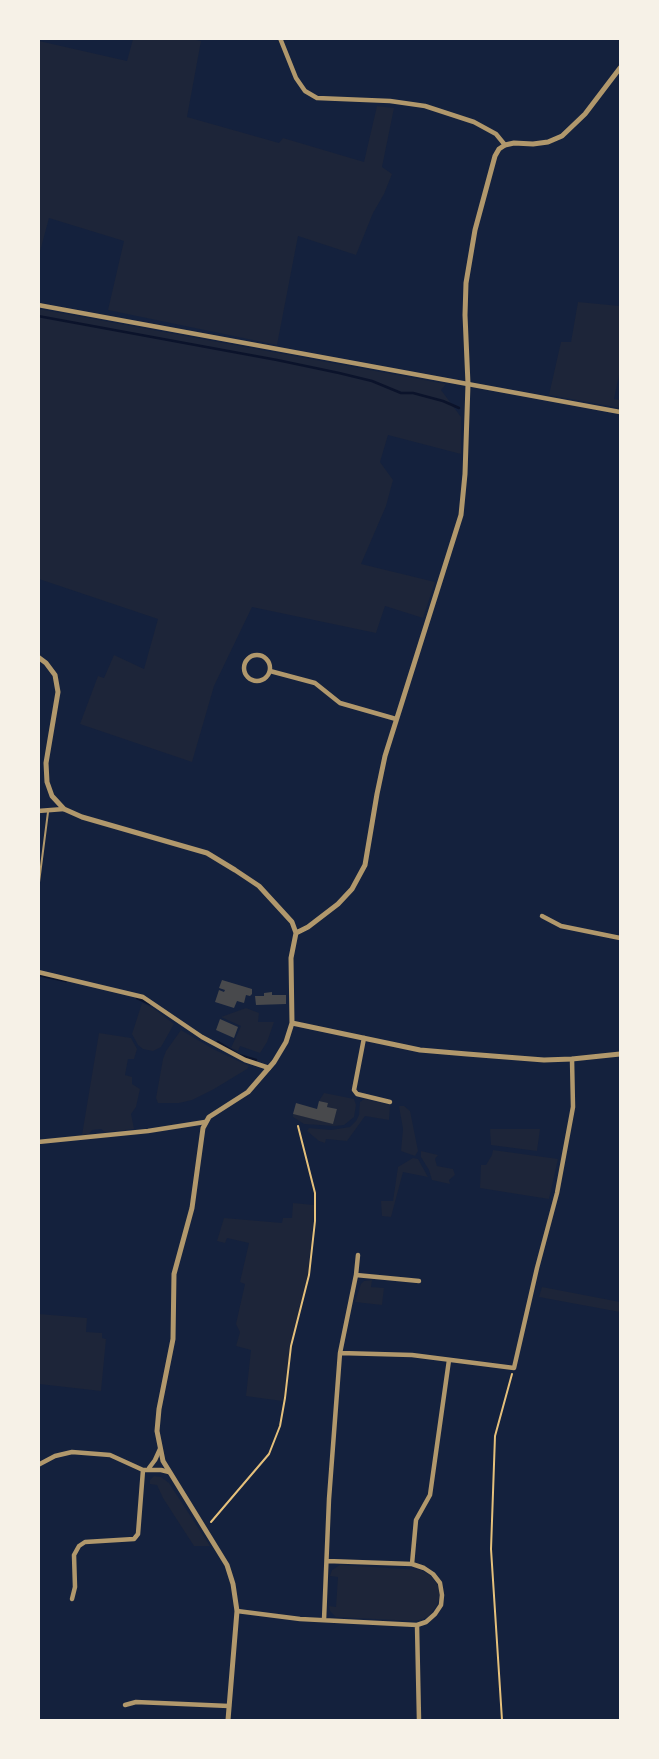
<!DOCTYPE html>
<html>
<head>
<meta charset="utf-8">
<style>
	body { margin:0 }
	#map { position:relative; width:659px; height:1759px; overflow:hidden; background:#14213d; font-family:"Work Sans",sans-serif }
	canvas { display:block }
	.frame { position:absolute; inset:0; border:40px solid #f6f1e7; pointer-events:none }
</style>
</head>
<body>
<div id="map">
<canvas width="659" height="1759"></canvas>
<div class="frame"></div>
</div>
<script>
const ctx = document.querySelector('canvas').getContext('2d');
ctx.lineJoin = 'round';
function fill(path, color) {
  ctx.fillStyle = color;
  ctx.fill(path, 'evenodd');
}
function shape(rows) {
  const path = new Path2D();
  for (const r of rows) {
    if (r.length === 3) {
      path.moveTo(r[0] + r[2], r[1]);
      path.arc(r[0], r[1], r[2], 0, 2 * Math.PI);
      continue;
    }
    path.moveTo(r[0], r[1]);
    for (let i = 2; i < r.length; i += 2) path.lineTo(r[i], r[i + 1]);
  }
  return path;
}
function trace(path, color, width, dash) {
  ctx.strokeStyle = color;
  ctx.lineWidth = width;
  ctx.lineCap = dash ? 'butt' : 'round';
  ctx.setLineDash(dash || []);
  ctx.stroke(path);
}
fill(shape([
	[186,38,201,41,187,117,279,143,283,138,364,162,377,106,394,108,382,167,392,174,384,194,373,213,356,255,298,236,277,345,108,310,124,241,49,218,39,255,39,41,127,61,133,39],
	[578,302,620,306,620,370,614,399,620,400,620,408,549,395,561,342,571,342],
	[39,309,446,384,441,390,461,417,461,454,388,435,380,462,393,480,386,506,361,564,435,582,423,618,385,606,376,633,252,607,214,686,192,762,80,724,98,676,104,678,114,655,144,669,158,619,39,579],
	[142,1003,153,1008,174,1024,161,1047,153,1051,143,1049,138,1045,132,1034],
	[246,1008,259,1013,258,1022,274,1022,267,1042,260,1053,240,1046,238,1051,231,1048,241,1026,221,1017],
	[181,1030,213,1049,249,1066,247,1069,214,1089,192,1100,179,1103,158,1103,156,1098,163,1059,166,1051],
	[99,1033,131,1038,137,1049,134,1059,128,1059,125,1075,132,1077,132,1084,140,1089,136,1107,131,1114,134,1129,105,1132,101,1129,92,1130,89,1134,82,1135],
	[324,1093,354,1099,356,1105,354,1117,344,1125,335,1126,304,1124,293,1117,293,1114,333,1123,337,1109,327,1107,328,1103,319,1101],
	[364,1099,390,1105,389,1120,365,1116,347,1141,326,1139,325,1143,319,1141,307,1131,309,1128,331,1130,350,1127,356,1121,359,1115,360,1102],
	[399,1106,404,1106,410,1111,418,1151,415,1156,401,1151,403,1129],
	[490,1129,540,1129,537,1151,491,1145],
	[493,1150,558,1159,549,1199,480,1188,481,1165,486,1165,492,1155],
	[421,1151,438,1155,435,1159,437,1166,453,1169,455,1175,449,1180,450,1184,432,1180,429,1170,421,1157],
	[413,1158,418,1159,428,1177,403,1172,391,1217,382,1216,381,1201,393,1201,398,1167],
	[293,1203,314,1205,314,1211,308,1276,291,1342,284,1400,282,1401,246,1396,251,1350,236,1346,240,1332,236,1324,245,1284,240,1282,249,1243,227,1238,225,1243,217,1241,224,1218,282,1223,283,1218,292,1218],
	[372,1280,371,1287,384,1288,382,1305,355,1302,361,1284,364,1281],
	[542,1287,620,1302,620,1312,539,1297],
	[39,1314,87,1318,86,1332,102,1333,102,1338,106,1339,101,1391,39,1384],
	[154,1476,161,1477,169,1483,210,1546,194,1546,163,1498,157,1485,150,1484,150,1480],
	[340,1565,421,1570,431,1576,439,1587,439,1598,437,1605,429,1616,423,1619,415,1621,336,1617,330,1611,329,1606,336,1607,338,1577,330,1576,332,1570]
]), '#1d2539');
trace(shape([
	[38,316,277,360,339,373,372,381,401,393,413,393,443,401,459,408],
	[38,975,66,981],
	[137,998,150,1004],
	[218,1042,239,1055,256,1060]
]), '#0b132b', 2.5);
fill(shape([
	[222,980,252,989,252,994,250,996,246,995,244,1003,237,1001,234,1008,215,1002,219,990,224,992,225,990,219,988],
	[272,992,272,995,286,995,286,1004,256,1005,255,996,264,996,264,993],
	[220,1019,238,1027,234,1038,216,1030],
	[319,1101,328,1103,327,1107,337,1109,333,1124,293,1114,296,1103,317,1109]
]), '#48494c');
trace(shape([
	[211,1522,269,1454,280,1426,285,1398,291,1346,309,1275,315,1221,315,1193,298,1126],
	[502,1720,491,1549,495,1436,512,1374]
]), '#e5c07b', 2);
trace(shape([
	[38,890,48,812]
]), '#b1986c', 2);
trace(shape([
	[280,38,296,78,305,91,317,98,390,101,425,106,474,122,496,134,505,145],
	[38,305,620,412],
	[257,668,13],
	[270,671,315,683,340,703,396,719],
	[38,811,64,809],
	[542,916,561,926,620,938],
	[38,972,143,997,202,1037,245,1060,269,1068],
	[364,1038,354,1090,357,1094,390,1102],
	[38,1142,148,1131,205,1122],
	[356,1275,419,1281],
	[340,1353,356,1275,358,1255],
	[38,1465,55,1456,72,1452,110,1455,143,1470,161,1470,169,1472],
	[149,1468,155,1460,160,1449],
	[412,1564,416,1520,430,1495,449,1360],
	[72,1599,75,1587,74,1555,79,1546,85,1542,134,1539,138,1534,143,1470],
	[237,1611,300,1619,417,1625,426,1622,435,1614,441,1605,442,1595,440,1583,433,1574,424,1568,412,1564,327,1561],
	[324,1620,329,1499,340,1353,412,1355,514,1368,537,1268,557,1193,573,1107,572,1059],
	[417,1625,419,1720],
	[125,1705,136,1702,229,1706]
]), '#b1986c', 4.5);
trace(shape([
	[38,657,46,663,55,675,58,692,46,763,47,782,52,796,64,809,82,817,207,853,235,870,259,886,292,922,296,933],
	[296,933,308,927,338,904,352,889,365,865,377,794,385,756,461,515,465,474,468,384,465,315,466,283,475,230,495,156,499,149,505,145,514,143,533,144,548,142,562,136,585,114,620,68],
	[292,1023,420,1050,467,1054,544,1060,572,1059,620,1054],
	[228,1720,237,1611,233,1584,227,1565,163,1461,157,1431,159,1409,173,1339,174,1274,192,1208,203,1128,209,1117,248,1092,274,1062,286,1042,292,1023,291,958,296,933]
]), '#b1986c', 5);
</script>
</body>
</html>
